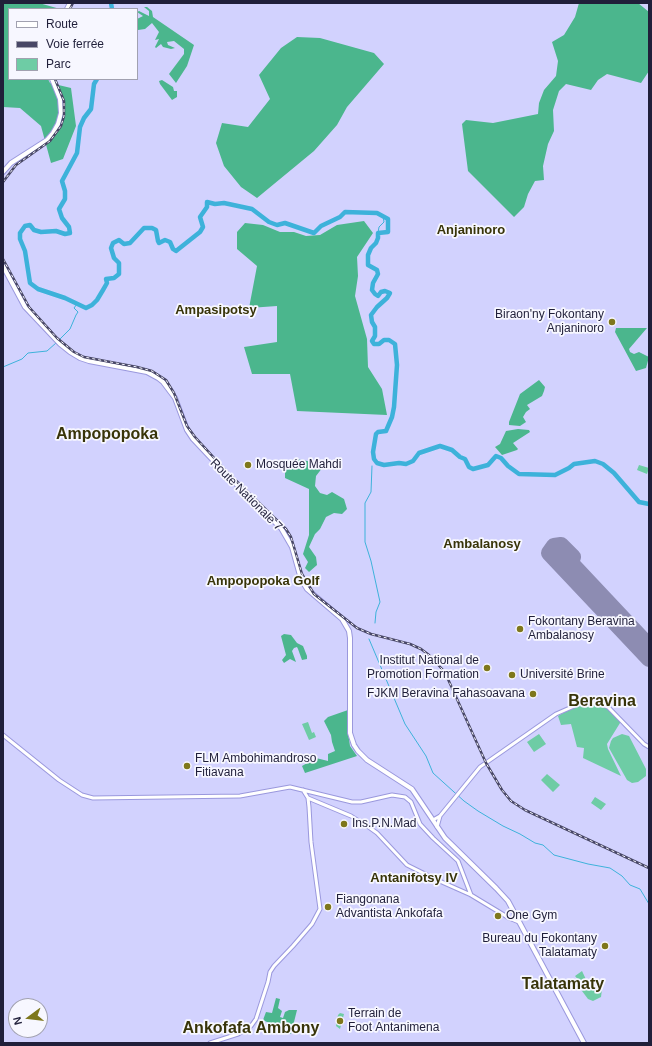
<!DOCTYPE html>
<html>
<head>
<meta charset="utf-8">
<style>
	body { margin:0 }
	#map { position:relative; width:652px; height:1046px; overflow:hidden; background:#d2d2fe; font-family:Helvetica,sans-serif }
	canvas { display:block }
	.frame { position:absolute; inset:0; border:4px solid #201f3a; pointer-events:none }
	.legend { position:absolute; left:8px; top:8px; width:130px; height:72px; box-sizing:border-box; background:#f7f7ff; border:1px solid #a1a1b0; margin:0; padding:5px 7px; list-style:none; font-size:12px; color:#201f3a }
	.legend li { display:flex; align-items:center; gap:8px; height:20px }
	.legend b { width:20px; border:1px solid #a1a1b0 }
	.north { position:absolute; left:8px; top:998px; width:40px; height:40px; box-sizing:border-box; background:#f7f7ff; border:1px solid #a1a1b0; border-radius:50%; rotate:255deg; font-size:11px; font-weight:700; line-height:16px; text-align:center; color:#201f3a }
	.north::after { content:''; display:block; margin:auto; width:14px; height:18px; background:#7e771c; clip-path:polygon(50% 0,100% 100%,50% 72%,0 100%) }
</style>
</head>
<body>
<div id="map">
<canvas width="652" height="1046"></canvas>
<div class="frame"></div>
<ul class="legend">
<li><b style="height:5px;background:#fff"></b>Route</li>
<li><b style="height:5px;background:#484766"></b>Voie ferrée</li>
<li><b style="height:11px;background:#6ecca5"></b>Parc</li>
</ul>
<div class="north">N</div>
</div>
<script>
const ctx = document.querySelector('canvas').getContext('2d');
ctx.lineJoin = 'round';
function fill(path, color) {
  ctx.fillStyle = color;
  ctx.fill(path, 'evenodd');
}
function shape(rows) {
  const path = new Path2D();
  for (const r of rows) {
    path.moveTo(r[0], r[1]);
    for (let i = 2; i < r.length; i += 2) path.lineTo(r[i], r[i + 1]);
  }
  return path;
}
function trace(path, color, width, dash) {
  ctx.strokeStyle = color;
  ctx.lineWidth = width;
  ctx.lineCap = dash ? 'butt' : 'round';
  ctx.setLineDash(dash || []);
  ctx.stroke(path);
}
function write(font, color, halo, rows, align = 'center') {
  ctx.font = font + ' Helvetica,sans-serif';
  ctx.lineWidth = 3.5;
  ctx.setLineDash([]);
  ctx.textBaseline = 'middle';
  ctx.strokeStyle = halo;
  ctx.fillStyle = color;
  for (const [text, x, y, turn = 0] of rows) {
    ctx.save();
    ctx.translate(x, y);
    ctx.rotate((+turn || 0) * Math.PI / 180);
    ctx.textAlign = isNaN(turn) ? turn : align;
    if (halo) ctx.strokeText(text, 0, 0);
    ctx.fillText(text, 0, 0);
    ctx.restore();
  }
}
fill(shape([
	[639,465,649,468,647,474,637,470],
	[585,704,594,704,603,706,610,709,620,719,620,723,607,744,608,749,621,776,583,758,584,748,577,747,571,724,561,725,558,716,575,706],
	[308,722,312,733,314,732,316,737,309,740,302,724],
	[539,734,546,744,534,752,527,742],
	[622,734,629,736,646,769,646,776,638,782,632,783,627,780,609,748,611,741,613,738],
	[547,774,560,785,553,792,541,780],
	[595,797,606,804,601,810,591,803],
	[582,971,591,990,598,987,602,989,601,997,593,1001,588,999,582,991,585,988,575,976],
	[340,1013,344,1014,340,1029,336,1026,338,1015]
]), '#6ecca5');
fill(shape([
	[3,3,39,3,60,9,9,9,9,79,48,79,50,83,71,88,76,126,63,159,51,163,41,126,20,108,3,107],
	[579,3,638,3,649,12,649,71,641,83,607,74,598,80,591,90,566,84,559,91,553,110,554,131,548,144,543,166,544,180,535,181,528,194,524,207,514,217,468,171,462,124,466,120,493,123,538,114,539,103,544,90,556,76,558,61,552,42,564,35,575,17],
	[144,7,147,7,152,11,153,17,194,45,187,66,176,83,169,74,184,54,184,49,174,41,167,42,168,45,175,48,171,49,163,47,161,44,156,48,155,47,159,39,155,40,159,32,152,23,145,29,138,30,137,19,143,16,137,12,139,11,149,16,149,11],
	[297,37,320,38,374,53,384,64,347,107,337,125,314,151,257,198,241,187,224,166,216,143,222,123,248,127,270,99,259,75,281,48],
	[162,80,173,87,174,91,177,91,177,97,172,100,160,84,159,81],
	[364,221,373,233,357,257,358,276,355,296,367,339,368,367,382,389,387,415,297,411,290,374,252,374,244,347,277,342,277,306,249,308,257,266,237,249,237,232,245,223,263,225,280,232,294,232,306,236,320,235,337,225],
	[616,328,647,328,629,349,630,352,634,354,639,352,649,357,646,368,636,371,615,332],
	[539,380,545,387,544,391,542,396,527,405,530,409,526,412,523,417,526,422,520,426,509,425,509,422,520,394],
	[518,429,529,430,530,432,513,443,518,449,517,450,502,455,495,447,500,444,506,431],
	[296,459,313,462,326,463,316,476,315,486,320,493,327,495,332,492,344,499,347,509,342,514,334,513,326,517,320,529,315,534,309,547,316,557,317,565,309,572,305,568,308,562,303,554,309,535,309,489,285,478,285,470,296,466],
	[284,634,291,635,297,643,303,646,307,656,307,659,302,660,298,649,297,647,294,648,292,651,296,662,290,659,284,663,282,660,286,655,281,636],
	[348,710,347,729,349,739,350,746,357,756,305,773,302,766,316,758,328,761,328,754,335,751,332,742,331,735,324,721,328,717],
	[276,998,280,999,278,1008,282,1011,280,1017,283,1018,285,1012,289,1010,297,1010,291,1034,263,1020,266,1012,272,1013]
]), '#4bb68d');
trace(shape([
	[378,233,379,227,384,222,383,216],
	[58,341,70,329,76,315,78,312,74,308,77,304],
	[3,367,22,359,28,353,47,351,56,343],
	[372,466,371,492,365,503,365,542,371,561,380,602,376,612,375,623],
	[369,639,405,724,426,756,433,773,464,801,478,811,503,826,520,834,535,843,543,845,554,855,588,864,610,868,622,876,630,885,640,889,649,904]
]), '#3db2da', 1);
trace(shape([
	[111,3,112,9],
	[97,79,94,84,91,109,84,118,80,127,77,153,62,181,65,191,65,199,59,209,62,218,69,227,70,233,65,234,56,231,41,232,34,230,30,225,25,226,20,233,20,239,25,251,30,283,38,289,65,298,86,308,92,305,97,300,103,290,107,283,106,279,114,278,119,274,119,263,114,258,111,248,113,243,119,240,124,244,130,243,144,228,152,228,156,230,158,241,159,243,165,240,170,242,173,249,176,251,200,232,203,227,200,217,207,207,207,202,215,204,224,203,252,209,269,222,277,225,285,223,314,233,321,226,340,217,345,212,377,213,388,219,388,232,378,233,378,238,376,243,371,248,368,255,368,265,377,270,378,274,373,283,372,290,375,294,378,296,381,292,385,291,390,293,387,298,377,307,371,315,372,322,375,327,375,336,372,341,374,344,379,344,384,340,389,340,395,344,397,365,394,407,392,417,386,431,378,432,376,434,373,452,374,459,377,463,384,465,399,463,406,464,413,461,419,453,440,446,452,450,460,457,465,459,469,467,473,469,488,465,496,456,501,458,508,466,519,474,555,475,569,468,574,464,595,461,603,464,614,473,639,502,649,504]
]), '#3db2da', 4.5);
trace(shape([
	[649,646,571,563,573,557,561,545,554,546,549,553,649,659]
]), '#8d8cb2', 16);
const minor = shape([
	[3,735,59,780,82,795,93,798,240,796,290,787,352,802,361,802,392,795,405,797,411,802,420,824,433,838,458,861,471,895],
	[308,798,351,816,370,828,377,833,407,865,435,879,471,895,509,918,519,922],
	[433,820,440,816,480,767,556,714,581,703,598,703,608,707,644,744,649,747],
	[437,827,440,816],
	[210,1043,238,1034,251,1026,256,1019,268,982,270,972,274,966,293,946,312,924,320,909,311,842,309,807,308,798,303,790]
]);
const major = shape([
	[67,9,70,3],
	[3,172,11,163,47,140,53,133,58,124,61,113,60,99,52,79],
	[3,266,25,307,60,344,70,352,80,358,89,361,147,372,158,378,163,382,175,398,187,430,193,439,225,473,281,528,292,547,301,579,307,589,342,619,349,631,350,638,350,733,354,745,358,751,367,760,412,789,445,838,496,888,508,901,584,1043]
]);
trace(minor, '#9a98dd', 5);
trace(major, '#9a98dd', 6);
trace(minor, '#fff', 3);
trace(major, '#fff', 4);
const rail = shape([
	[70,9,73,3],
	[3,182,16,165,50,141,61,126,64,116,64,101,55,79],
	[3,259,29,307,57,338,74,352,84,357,137,367,152,371,166,380,174,393,187,426,195,437,227,472,286,529,291,537,302,574,314,594,357,628,371,634,410,644,421,649,429,655,442,669,447,677,486,763,502,790,511,801,525,810,649,868]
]);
trace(rail, '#484766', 2.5);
trace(rail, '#f7f7ff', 1, [3]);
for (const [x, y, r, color] of [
	[612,322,4,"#7e771c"],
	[248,465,4,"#7e771c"],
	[520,629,4,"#7e771c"],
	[487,668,4,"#7e771c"],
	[512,675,4,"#7e771c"],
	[533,694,4,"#7e771c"],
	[187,766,4,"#7e771c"],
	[344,824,4,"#7e771c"],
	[328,907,4,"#7e771c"],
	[498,916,4,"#7e771c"],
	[605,946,4,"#7e771c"],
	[340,1021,4,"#7e771c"]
]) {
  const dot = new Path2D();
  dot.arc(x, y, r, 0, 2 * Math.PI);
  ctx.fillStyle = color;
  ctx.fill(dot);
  trace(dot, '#f7f7ff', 1.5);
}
write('12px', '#201f3a', '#f7f7ff', [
	["Biraon'ny Fokontany",604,315,"right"],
	["Anjaninoro",604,329,"right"],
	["Mosquée Mahdi",256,465],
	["Fokontany Beravina",528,622],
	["Ambalanosy",528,636],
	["Institut National de",479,661,"right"],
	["Promotion Formation",479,675,"right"],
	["Université Brine",520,675],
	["FJKM Beravina Fahasoavana",525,694,"right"],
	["FLM Ambohimandroso",195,759],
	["Fitiavana",195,773],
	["Ins.P.N.Mad",352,824],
	["Fiangonana",336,900],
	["Advantista Ankofafa",336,914],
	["One Gym",506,916],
	["Bureau du Fokontany",597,939,"right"],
	["Talatamaty",597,953,"right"],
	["Terrain de",348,1014],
	["Foot Antanimena",348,1028]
], 'left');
write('12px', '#201f3a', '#f7f7ff', [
	["Route Nationale 7",246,495,45]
]);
write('bold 13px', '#383409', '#f7f7ff', [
	["Anjaninoro",471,230],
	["Ampasipotsy",216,310],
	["Ambalanosy",482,544],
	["Ampopopoka Golf",263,581],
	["Antanifotsy IV",414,878]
]);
write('bold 16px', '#383409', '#f7f7ff', [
	["Ampopopoka",107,435],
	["Beravina",602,702],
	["Talatamaty",563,985],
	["Ankofafa Ambony",251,1029]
]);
</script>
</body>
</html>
